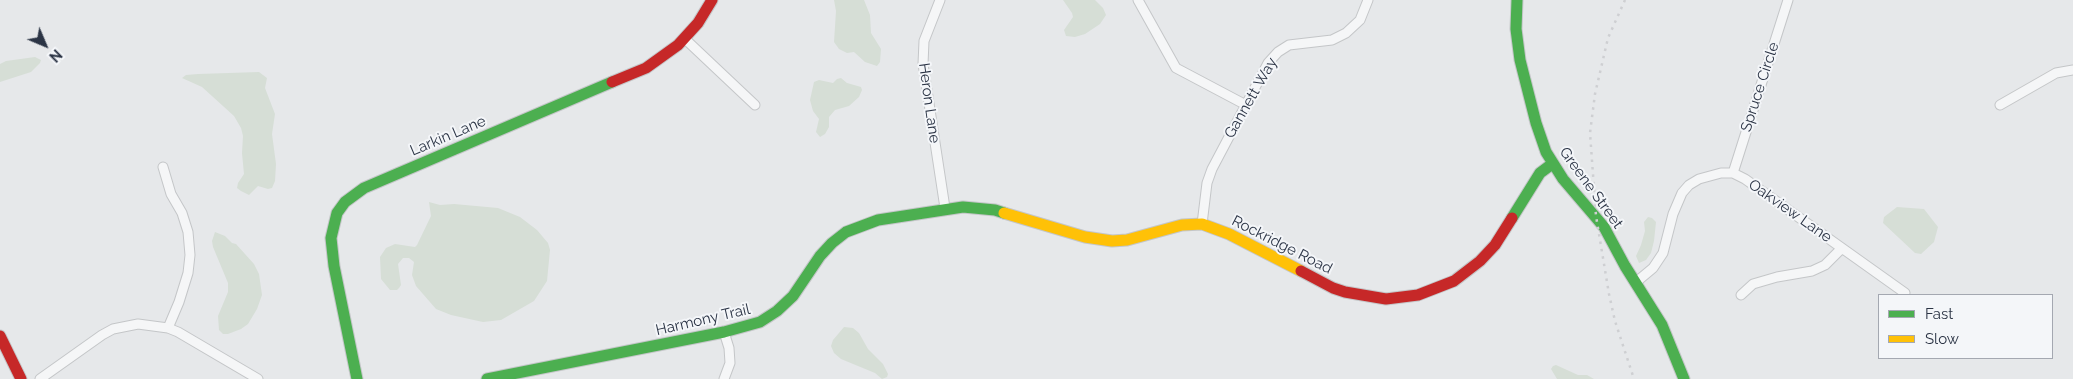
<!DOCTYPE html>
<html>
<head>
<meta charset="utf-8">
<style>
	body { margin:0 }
	#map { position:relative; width:2073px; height:379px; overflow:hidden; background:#e6e8ea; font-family:Raleway,sans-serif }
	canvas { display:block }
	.legend { position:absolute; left:1878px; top:294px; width:175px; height:65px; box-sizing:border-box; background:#f4f6f9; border:1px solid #a4a8b1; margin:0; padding:6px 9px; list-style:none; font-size:15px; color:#2b3445 }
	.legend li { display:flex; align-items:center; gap:10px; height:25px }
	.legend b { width:25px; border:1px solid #a4a8b1 }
	.north { position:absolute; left:20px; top:20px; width:50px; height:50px; -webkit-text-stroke:4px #f4f6f9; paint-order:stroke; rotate:135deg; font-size:14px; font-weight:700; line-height:20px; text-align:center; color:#2b3445 }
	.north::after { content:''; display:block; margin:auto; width:18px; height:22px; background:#2b3445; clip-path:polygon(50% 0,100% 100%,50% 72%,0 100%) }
</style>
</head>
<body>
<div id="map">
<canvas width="2073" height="379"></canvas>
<ul class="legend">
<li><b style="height:6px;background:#4caf50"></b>Fast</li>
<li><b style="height:6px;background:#ffc107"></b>Slow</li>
</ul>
<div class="north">N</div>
</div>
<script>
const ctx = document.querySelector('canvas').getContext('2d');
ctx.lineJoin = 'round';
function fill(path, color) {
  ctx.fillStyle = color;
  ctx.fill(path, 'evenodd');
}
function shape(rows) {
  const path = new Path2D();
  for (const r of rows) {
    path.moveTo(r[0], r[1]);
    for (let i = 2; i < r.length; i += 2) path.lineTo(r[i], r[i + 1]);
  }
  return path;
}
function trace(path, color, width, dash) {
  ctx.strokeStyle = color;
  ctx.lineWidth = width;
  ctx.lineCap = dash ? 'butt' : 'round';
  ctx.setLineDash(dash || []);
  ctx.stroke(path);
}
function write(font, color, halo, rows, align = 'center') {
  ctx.font = font + ' Raleway,sans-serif';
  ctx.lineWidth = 4;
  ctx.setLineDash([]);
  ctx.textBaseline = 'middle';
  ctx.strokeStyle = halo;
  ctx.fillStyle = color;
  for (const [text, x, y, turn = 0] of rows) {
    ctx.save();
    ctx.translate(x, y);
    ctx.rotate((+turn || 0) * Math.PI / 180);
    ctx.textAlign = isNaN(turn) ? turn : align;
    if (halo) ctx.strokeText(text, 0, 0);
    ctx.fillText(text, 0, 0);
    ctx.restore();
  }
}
fill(shape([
	[834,0,864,0,870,15,871,33,881,49,880,62,877,66,865,62,854,52,847,53,839,49,834,42,836,11],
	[1063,0,1095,0,1103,8,1106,15,1100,24,1085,34,1075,37,1066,36,1064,30,1073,17,1072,13],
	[35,57,41,60,40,63,31,72,0,82,0,64,6,61],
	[259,72,267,78,265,88,275,114,272,134,276,164,275,181,272,188,268,189,258,186,249,195,241,191,237,188,238,183,244,174,242,153,243,136,241,128,234,116,202,87,182,78,186,75,198,74],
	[841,78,847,83,861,87,862,90,859,97,849,106,835,110,829,117,829,127,825,134,820,137,816,132,819,119,813,111,810,100,814,82,819,80,833,83,837,79],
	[429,202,440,205,454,204,498,208,520,217,537,230,548,243,550,250,547,281,534,301,501,320,483,322,451,315,436,309,416,286,412,275,414,262,409,258,403,258,398,264,401,285,399,288,397,290,390,290,381,279,380,257,386,248,395,244,415,247,417,245,431,216],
	[1897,207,1924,209,1938,227,1934,242,1921,254,1915,253,1883,223,1884,217],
	[1648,217,1652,218,1656,222,1654,241,1651,253,1646,260,1639,263,1636,256,1641,245,1645,231,1644,222],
	[215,232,225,236,232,243,236,244,254,264,259,274,262,295,257,309,248,324,241,329,228,334,223,334,219,330,218,316,228,292,228,283,213,247,212,241],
	[844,327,853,328,859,333,868,349,883,364,888,374,887,377,882,379,875,373,841,359,834,353,831,346,833,340],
	[1556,365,1578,375,1587,375,1594,379,1557,379,1551,369,1553,366]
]), '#d6ded6');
const street = shape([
	[940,0,924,41,923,64,945,208],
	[1138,0,1176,68,1246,105],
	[684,38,755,105],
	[2000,105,2056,73,2073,70],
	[163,167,171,194,182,213,188,232,190,255,188,273,179,302,168,328],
	[1733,173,1788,0],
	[1202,224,1207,183,1212,169,1268,63,1278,52,1289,45,1332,40,1346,33,1360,20,1368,0],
	[1635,283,1653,268,1663,253,1673,214,1682,193,1689,185,1699,179,1721,173,1733,173,1745,179,1905,293],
	[1741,295,1753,284,1777,277,1812,271,1825,265,1842,248],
	[40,379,102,335,113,329,138,324,168,328,178,332,258,379],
	[724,379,730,363,729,348,724,332]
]);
const fast = shape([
	[1517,0,1516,29,1520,60,1536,123,1546,152,1563,179,1604,227,1625,266,1662,325,1684,379],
	[1512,218,1540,173,1552,164],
	[357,379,334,266,331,238,337,213,345,202,364,188,612,82],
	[487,379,724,332,760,322,777,311,793,296,820,256,832,243,846,232,878,220,963,207,995,210,1004,213]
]);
const slow = shape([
	[1004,213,1085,237,1112,241,1127,240,1182,225,1202,224,1229,234,1301,271]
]);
const jam = shape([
	[612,82,646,68,678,45,698,23,712,0],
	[1301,271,1333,288,1345,292,1386,299,1418,295,1454,281,1480,261,1495,245,1512,218],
	[0,336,21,379]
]);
trace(street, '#c4c6c8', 11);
trace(fast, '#c4c6c8', 13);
trace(slow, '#c4c6c8', 13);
trace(jam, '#c4c6c8', 13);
trace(street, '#f5f6f7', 9);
trace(fast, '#4caf50', 11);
trace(slow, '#ffc107', 11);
trace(jam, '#c62828', 11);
trace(shape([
	[1625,0,1608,38,1595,94,1590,133,1596,216,1609,294,1615,321,1634,379]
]), '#cecfd2', 2.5, [2.5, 5]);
write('15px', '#2b3445', '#f4f6f9', [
	["Spruce Circle",1760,87,-72],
	["Gannett Way",1251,98,-60],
	["Heron Lane",929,103,82],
	["Larkin Lane",448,136,-23],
	["Greene Street",1591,188,54],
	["Oakview Lane",1790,211,35],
	["Rockridge Road",1282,245,27],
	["Harmony Trail",703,320,-13]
]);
</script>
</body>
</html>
